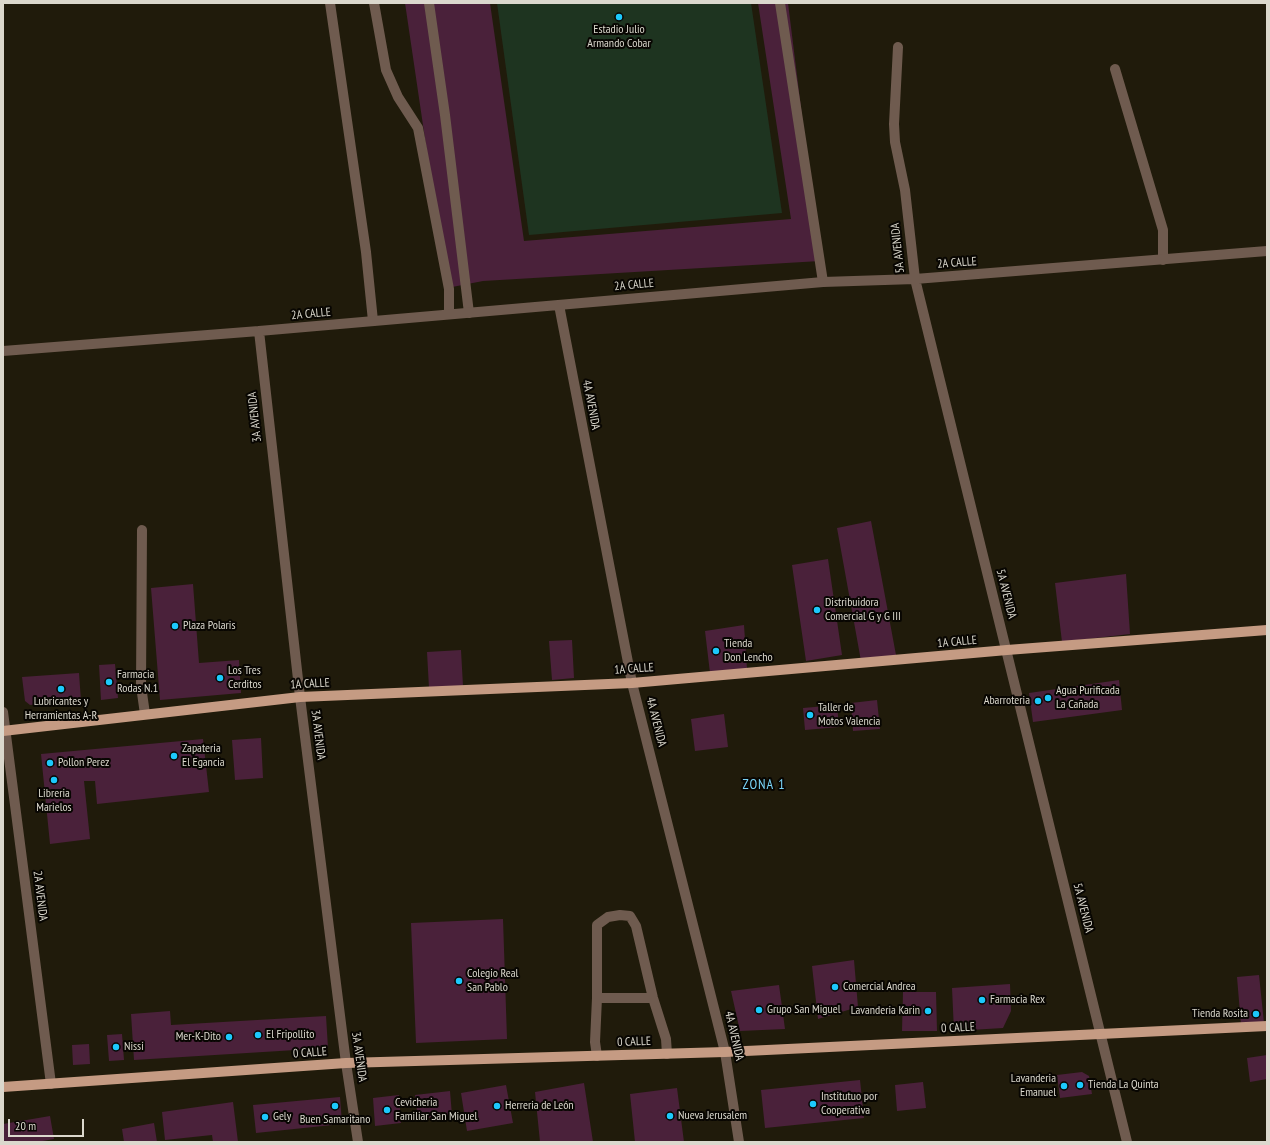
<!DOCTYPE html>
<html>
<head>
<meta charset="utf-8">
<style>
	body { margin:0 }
	#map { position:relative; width:1270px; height:1145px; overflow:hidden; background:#201b0b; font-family:"PT Sans Narrow",sans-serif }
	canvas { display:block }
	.frame { position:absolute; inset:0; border:4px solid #dbd8cd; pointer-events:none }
	.scale { position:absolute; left:8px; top:1119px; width:76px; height:18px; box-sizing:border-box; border:2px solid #dbd8cd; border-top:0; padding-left:5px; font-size:12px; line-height:14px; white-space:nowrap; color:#dbd8cd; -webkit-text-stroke:3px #080602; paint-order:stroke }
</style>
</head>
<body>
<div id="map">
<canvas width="1270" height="1145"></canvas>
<div class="frame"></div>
<div class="scale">20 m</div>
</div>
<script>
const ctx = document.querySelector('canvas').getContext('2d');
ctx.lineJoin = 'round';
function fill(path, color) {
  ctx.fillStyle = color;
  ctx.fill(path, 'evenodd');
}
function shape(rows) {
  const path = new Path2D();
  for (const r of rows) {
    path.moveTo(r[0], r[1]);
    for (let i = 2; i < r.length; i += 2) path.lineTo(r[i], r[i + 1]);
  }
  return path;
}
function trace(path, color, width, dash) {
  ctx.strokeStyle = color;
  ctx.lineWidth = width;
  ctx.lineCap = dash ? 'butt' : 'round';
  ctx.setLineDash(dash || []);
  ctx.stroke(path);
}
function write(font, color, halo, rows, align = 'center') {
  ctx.font = font + ' "PT Sans Narrow",sans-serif';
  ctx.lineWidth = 4;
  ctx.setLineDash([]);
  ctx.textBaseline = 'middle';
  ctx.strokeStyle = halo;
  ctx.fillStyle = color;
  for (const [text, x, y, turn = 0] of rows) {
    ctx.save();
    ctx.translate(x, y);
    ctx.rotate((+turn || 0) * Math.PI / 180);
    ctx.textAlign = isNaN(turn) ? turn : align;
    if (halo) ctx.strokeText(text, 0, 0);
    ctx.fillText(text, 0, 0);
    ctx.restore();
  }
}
fill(shape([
	[497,3,751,3,782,213,529,235]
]), '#1e3420');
fill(shape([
	[405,3,490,3,524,241,791,219,758,3,788,3,820,261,483,281,447,288],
	[871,521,896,655,861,661,837,528],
	[828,559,842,655,806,661,792,565],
	[1126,574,1130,634,1062,642,1055,583],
	[193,584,199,663,239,660,241,693,160,700,151,588],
	[744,625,747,669,710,673,705,631],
	[572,640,574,678,552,680,549,641],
	[461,650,463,686,429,688,427,652],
	[115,664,118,698,101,700,99,665],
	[79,673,81,701,30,705,25,701,22,677],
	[1119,680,1122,710,1033,722,1029,693],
	[877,700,880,729,853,731,851,703],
	[837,705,839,727,805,730,803,708],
	[724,714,728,747,695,751,691,719],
	[261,738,263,778,235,780,232,740],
	[203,739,209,792,97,804,95,781,84,781,90,839,50,844,41,754],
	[503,919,507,1039,416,1043,411,923],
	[854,960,858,1007,818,1019,812,966],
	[1259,975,1264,1023,1241,1025,1237,977],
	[1010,984,1011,1011,1003,1028,954,1031,952,988],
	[779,985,785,1029,740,1031,731,991],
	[903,992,936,992,937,1031,902,1031],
	[170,1011,171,1025,326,1016,328,1048,134,1060,131,1014],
	[122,1034,124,1060,109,1061,107,1035],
	[89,1044,90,1064,73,1065,72,1045],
	[1267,1055,1267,1079,1250,1082,1247,1058],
	[1082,1072,1089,1076,1092,1094,1060,1098,1057,1075],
	[860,1080,864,1118,765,1128,761,1090],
	[923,1082,926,1108,897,1111,895,1085],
	[584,1083,593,1142,540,1142,535,1092],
	[506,1085,513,1123,467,1131,461,1093],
	[677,1088,684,1142,635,1142,630,1094],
	[450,1091,452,1115,418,1119,415,1095],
	[399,1095,401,1123,375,1126,373,1098],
	[340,1097,342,1124,256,1133,253,1105],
	[233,1102,238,1142,213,1142,212,1135,165,1140,162,1112],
	[50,1116,54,1139,37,1142,3,1142,3,1124],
	[154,1123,157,1142,124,1142,122,1129]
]), '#4a213a');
trace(shape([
	[330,3,366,252,373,321],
	[374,3,386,70,398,97,418,128,449,289,449,314],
	[429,3,445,115,469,313],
	[780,3,823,282],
	[1115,69,1163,230,1163,260],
	[142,530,141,686,145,714],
	[597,998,653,998],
	[597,1056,595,1042,597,998,597,925,608,917,620,915,630,916,636,926,653,998,666,1039,667,1054]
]), '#6f5b4f', 10);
trace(shape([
	[898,47,894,124,895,142,905,190,915,279,1127,1142],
	[559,305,632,683,725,1052,739,1142],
	[259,331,300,697,346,1063,358,1142],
	[3,351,259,331,823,282,915,279,1267,251],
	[3,712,51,1084]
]), '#6f5b4f', 10);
trace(shape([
	[3,731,300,697,632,683,1007,650,1267,630],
	[3,1087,346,1063,725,1052,1267,1026]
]), '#c59b83', 10);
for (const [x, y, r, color] of [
	[619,17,4,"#1cc9fc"],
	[817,610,4,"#1cc9fc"],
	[175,626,4,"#1cc9fc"],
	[716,651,4,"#1cc9fc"],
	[220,678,4,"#1cc9fc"],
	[109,682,4,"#1cc9fc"],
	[61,689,4,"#1cc9fc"],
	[1048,698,4,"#1cc9fc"],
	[1038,701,4,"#1cc9fc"],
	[810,715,4,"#1cc9fc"],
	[174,756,4,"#1cc9fc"],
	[50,763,4,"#1cc9fc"],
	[54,780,4,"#1cc9fc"],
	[459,981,4,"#1cc9fc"],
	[835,987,4,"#1cc9fc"],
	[982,1000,4,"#1cc9fc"],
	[759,1010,4,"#1cc9fc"],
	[928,1011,4,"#1cc9fc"],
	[1256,1014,4,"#1cc9fc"],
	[258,1035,4,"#1cc9fc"],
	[229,1037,4,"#1cc9fc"],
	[116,1047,4,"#1cc9fc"],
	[1080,1085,4,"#1cc9fc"],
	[1064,1086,4,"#1cc9fc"],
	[813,1104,4,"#1cc9fc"],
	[335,1106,4,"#1cc9fc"],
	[497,1106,4,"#1cc9fc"],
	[387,1110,4,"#1cc9fc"],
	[670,1116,4,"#1cc9fc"],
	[265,1117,4,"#1cc9fc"]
]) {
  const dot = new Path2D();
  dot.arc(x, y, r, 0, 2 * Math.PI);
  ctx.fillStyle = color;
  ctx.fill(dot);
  trace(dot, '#080602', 1.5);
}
write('12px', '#dbd8cd', '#080602', [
	["Estadio Julio",619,30,"center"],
	["Armando Cobar",619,44,"center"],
	["Distribuidora",825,603],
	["Comercial G y G III",825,617],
	["Plaza Polaris",183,626],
	["Tienda",724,644],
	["Don Lencho",724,658],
	["Los Tres",228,671],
	["Cerditos",228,685],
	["Farmacia",117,675],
	["Rodas N.1",117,689],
	["Agua Purificada",1056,691],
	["La Cañada",1056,705],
	["Abarroteria",1030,701,"right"],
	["Lubricantes y",61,702,"center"],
	["Herramientas A-R",61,716,"center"],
	["Taller de",818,708],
	["Motos Valencia",818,722],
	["Zapateria",182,749],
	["El Egancia",182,763],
	["Pollon Perez",58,763],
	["Libreria",54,794,"center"],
	["Marielos",54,808,"center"],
	["Colegio Real",467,974],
	["San Pablo",467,988],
	["Comercial Andrea",843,987],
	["Farmacia Rex",990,1000],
	["Grupo San Miguel",767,1010],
	["Lavanderia Karin",920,1011,"right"],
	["Tienda Rosita",1248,1014,"right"],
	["El Fripollito",266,1035],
	["Mer-K-Dito",221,1037,"right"],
	["Nissi",124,1047],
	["Lavanderia",1056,1079,"right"],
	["Emanuel",1056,1093,"right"],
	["Tienda La Quinta",1088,1085],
	["Institutuo por",821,1097],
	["Cooperativa",821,1111],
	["Cevicheria",395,1103],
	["Familiar San Miguel",395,1117],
	["Herreria de León",505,1106],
	["Nueva Jerusalem",678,1116],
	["Gely",273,1117],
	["Buen Samaritano",335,1120,"center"]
], 'left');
write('12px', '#dbd8cd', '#080602', [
	["5A AVENIDA",898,248,-96],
	["2A CALLE",957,263,-4],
	["2A CALLE",634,285,-5],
	["2A CALLE",311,314,-5],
	["4A AVENIDA",591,405,79],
	["3A AVENIDA",255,417,-96],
	["5A AVENIDA",1006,594,76],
	["1A CALLE",957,642,-5],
	["1A CALLE",634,669,-4],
	["1A CALLE",310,684,-3],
	["4A AVENIDA",656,722,76],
	["3A AVENIDA",318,735,83],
	["2A AVENIDA",40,896,83],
	["5A AVENIDA",1083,908,76],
	["0 CALLE",958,1028,-3],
	["4A AVENIDA",734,1036,77],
	["0 CALLE",634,1042,-2],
	["0 CALLE",310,1053,-4],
	["3A AVENIDA",359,1057,82]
]);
ctx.letterSpacing = '1px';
write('14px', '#7ad5f8', '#080602', [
	["ZONA 1",764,785]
]);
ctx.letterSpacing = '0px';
</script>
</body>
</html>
